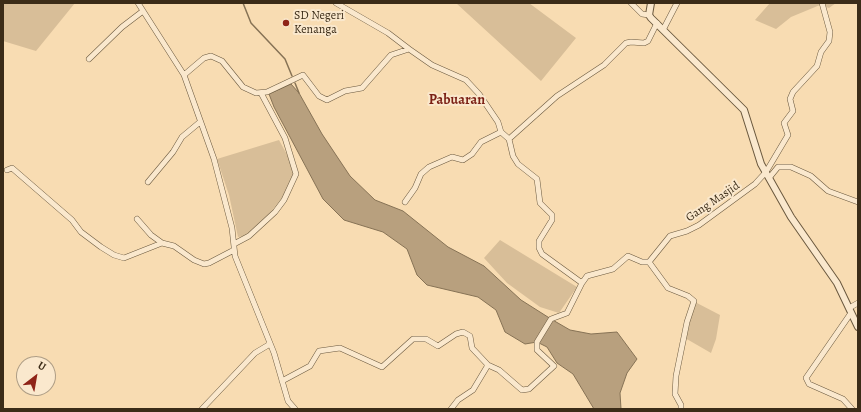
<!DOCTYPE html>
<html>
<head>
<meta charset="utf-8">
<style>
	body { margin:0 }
	#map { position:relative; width:861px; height:412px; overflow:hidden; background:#f8dcb2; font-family:Alegreya,serif }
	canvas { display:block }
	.frame { position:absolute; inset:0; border:4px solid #3b2c18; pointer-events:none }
	.north { position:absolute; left:16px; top:356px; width:40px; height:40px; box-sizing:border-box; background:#fae8cd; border:1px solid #ae9d85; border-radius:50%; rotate:31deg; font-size:11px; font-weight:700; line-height:16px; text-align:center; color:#3b2c18 }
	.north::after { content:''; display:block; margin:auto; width:14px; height:18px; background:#8f2418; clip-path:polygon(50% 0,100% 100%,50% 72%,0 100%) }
</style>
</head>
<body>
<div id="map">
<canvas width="861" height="412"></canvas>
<div class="frame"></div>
<div class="north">U</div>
</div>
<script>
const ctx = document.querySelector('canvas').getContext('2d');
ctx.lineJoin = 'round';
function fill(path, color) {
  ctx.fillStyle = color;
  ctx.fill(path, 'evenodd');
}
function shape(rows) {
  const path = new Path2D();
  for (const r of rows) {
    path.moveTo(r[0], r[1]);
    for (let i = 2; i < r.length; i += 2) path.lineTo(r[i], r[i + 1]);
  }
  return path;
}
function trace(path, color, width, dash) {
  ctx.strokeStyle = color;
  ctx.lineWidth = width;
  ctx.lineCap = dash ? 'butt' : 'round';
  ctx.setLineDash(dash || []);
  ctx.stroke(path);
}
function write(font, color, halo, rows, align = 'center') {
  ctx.font = font + ' Alegreya,serif';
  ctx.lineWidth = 4;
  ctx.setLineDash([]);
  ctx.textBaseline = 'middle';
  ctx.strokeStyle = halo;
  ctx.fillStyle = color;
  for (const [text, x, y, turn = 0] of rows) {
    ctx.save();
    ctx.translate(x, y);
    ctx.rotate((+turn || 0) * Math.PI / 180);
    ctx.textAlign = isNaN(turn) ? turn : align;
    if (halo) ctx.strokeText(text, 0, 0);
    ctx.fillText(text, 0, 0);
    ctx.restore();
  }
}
fill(shape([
	[3,3,75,3,36,51,3,41],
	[456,3,529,3,576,38,541,81],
	[770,3,836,3,829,8,820,5,791,17,776,29,755,20],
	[279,140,291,162,294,174,286,193,269,214,245,236,238,237,229,195,217,159],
	[500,240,577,287,559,313,540,307,507,283,484,258],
	[695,302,720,315,716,339,711,353,685,338]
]), '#d8be98');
const water = shape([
	[291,84,299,93,322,134,350,176,375,200,403,211,448,247,484,266,521,300,551,319,570,330,591,334,617,332,637,359,627,373,620,393,621,409,594,409,573,374,557,363,547,347,537,342,525,344,505,332,496,310,478,297,427,285,417,275,407,249,383,232,344,220,323,199,274,107,269,94,291,84]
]);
fill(water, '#b8a07e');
trace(water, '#867255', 1);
trace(shape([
	[243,3,251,23,285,59,292,76],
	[295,83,299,93]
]), '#867255', 1.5);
const minor = shape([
	[138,3,184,75,214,159,232,228,235,256,274,353,288,401,295,409],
	[336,3,388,33,409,49],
	[631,3,642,14,649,15],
	[663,30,677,3],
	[89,59,122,27,143,11],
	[184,75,204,58,211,56,222,61,243,87,256,93,267,92,303,75,319,96,327,100,345,91,362,88,391,55,409,49,432,65,466,80,479,94,498,122,501,132,509,139,513,156,518,164,537,179,540,203,552,215,552,220,539,241,539,248,542,254,582,283],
	[509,139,557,96,604,65,626,43,631,42,644,43,648,41,657,23],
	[7,170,12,168,72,220,81,232,101,247,114,255,124,258,162,243],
	[769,178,778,167,791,167,811,176,828,191,858,202],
	[148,182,173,152,182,137,200,122],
	[405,202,415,188,421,174,429,167,452,157,463,160,472,154,481,142,501,132],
	[137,219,151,235,162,243,174,246,194,260,204,264,209,263,234,250],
	[234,244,249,236,275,212,284,200,296,174,285,138,261,93],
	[649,262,668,288,688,296,694,301,687,322,676,376,675,394,681,405,681,409],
	[849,308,858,303],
	[851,313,806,378,809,384,843,399,852,409],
	[282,381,310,366,319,351,340,348,382,367,413,339,426,339,438,346,456,334,463,332,470,336,472,348,488,365],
	[202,409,255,353,270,344],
	[451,409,458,400,473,390,488,365,499,370,522,390,529,389,554,366,537,350,537,342,551,319,567,313,582,283,587,276,613,269,628,256,642,262,649,262,670,236,687,231,699,225,755,184,766,172,788,135,784,123,793,111,790,99,793,92,817,66,821,52,829,41,830,32,822,3]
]);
const tertiary = shape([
	[651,3,649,15,651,18,744,110,761,164,769,178,791,217,837,283,858,327]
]);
trace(minor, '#6a583e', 6);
trace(tertiary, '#6a583e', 8);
trace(minor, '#fae8cd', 5);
trace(tertiary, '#fae8cd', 6);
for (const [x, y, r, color] of [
	[286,23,4,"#8f2418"]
]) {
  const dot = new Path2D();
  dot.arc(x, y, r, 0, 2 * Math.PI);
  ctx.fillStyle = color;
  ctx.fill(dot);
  trace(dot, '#fae8cd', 1.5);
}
write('12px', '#3b2c18', '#fae8cd', [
	["SD Negeri",294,16],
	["Kenanga",294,30]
], 'left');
write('12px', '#3b2c18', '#fae8cd', [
	["Gang Masjid",713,202,-34]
]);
write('bold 14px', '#7a1f14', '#fae8cd', [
	["Pabuaran",457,101]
]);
</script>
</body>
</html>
